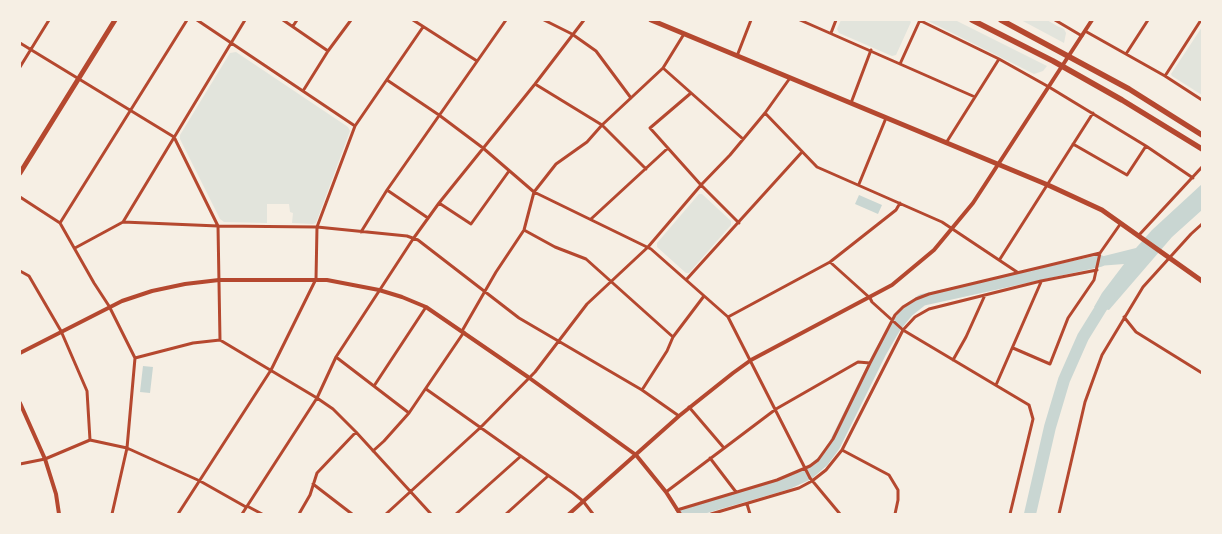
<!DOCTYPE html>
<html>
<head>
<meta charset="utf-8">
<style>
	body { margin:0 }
	#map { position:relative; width:1222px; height:534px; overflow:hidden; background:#f6efe4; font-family:Poppins,sans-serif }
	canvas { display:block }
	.frame { position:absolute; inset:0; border:21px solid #f6efe4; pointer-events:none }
</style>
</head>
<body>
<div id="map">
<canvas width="1222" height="534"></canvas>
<div class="frame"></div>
</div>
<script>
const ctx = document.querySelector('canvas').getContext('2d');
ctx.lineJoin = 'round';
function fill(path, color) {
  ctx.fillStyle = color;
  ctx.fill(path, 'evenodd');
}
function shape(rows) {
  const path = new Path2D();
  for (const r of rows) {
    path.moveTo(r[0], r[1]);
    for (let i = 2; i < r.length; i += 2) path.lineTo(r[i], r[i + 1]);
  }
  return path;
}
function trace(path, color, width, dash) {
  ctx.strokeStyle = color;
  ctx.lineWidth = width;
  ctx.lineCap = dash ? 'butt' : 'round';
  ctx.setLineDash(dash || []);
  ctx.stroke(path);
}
fill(shape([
	[841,20,909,20,911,22,896,55,892,56,839,33,837,29],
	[926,20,955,20,1047,66,1043,71,1034,74],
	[1021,20,1047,20,1057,26,1064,29,1066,33,1064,43],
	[1202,27,1202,95,1172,76,1171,74],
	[236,52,348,127,350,131,316,223,313,224,292,223,293,213,290,212,289,204,267,204,267,223,224,222,220,219,180,139,180,135,230,53],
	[699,194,702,194,731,221,731,225,689,273,686,273,657,247,657,243]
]), '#e2e4dc');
fill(shape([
	[1202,184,1202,210,1172,237,1109,310,1094,307,1102,293,1124,264,1085,267,1084,261,1136,248,1152,230],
	[859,195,882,205,878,214,855,204],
	[143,366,153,367,150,393,140,392]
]), '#c9d6d2');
trace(shape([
	[682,514,786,484,808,474,823,461,834,446,880,353,895,327,908,311,922,300,1100,261],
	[1030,514,1050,427,1064,380,1083,337,1109,295]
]), '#c9d6d2', 12);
trace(shape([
	[197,20,355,126],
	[283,20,328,51],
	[413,20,477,61],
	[544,20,572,34,596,51,631,98],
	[800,20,975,97],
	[919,20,999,59,1049,87,1146,146,1193,178],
	[1055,20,1082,36],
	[293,26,297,20],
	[1085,31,1165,76,1202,100],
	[831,33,836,20],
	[20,43,174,137,218,226,220,340],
	[1126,54,1148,20],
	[737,56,751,20],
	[900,64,920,20],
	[20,67,49,20],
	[663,68,743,139],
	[1165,76,1201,20],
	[387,80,439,115,483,148,534,192,651,249,728,317,810,478,840,514],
	[535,84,602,125,646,169],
	[303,91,328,51,351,20],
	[691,93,650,128,701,185,739,223],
	[851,103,871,50],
	[765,113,817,167,942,222,1017,272],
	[946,143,999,59],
	[1073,144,1127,175,1146,146],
	[859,184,886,118],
	[387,190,428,218],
	[20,197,60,223,94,283,109,306,135,358,127,448,112,514],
	[439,203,471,224,509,171],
	[591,219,668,148],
	[123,222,218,226,317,227,407,236,418,240,519,318,642,390,679,416],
	[60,223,187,20],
	[524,230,555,247,586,259,673,337],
	[361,232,387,190,506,20],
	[1139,235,1202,167],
	[75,248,123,222,245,20],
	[1000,259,1093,113],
	[830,262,870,298,872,302,903,330,1029,405,1033,419,1010,514],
	[20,271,29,276,61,331,87,391,90,440],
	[686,280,802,152],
	[728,317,830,262,896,210,900,203],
	[1124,317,1136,332,1202,373],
	[462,331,496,272,524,230,534,192,556,164,587,142,602,125,663,68,684,34],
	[1013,348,1050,364,1068,318,1094,280,1100,253,1121,223],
	[336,357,409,413],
	[135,358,193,343,220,340,317,398,333,409,356,432,431,514],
	[953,360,966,337,985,295],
	[996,385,1041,282],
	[374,386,426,307],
	[426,389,573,493,583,501,593,514],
	[642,390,667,351,673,337,704,296],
	[689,407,724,448],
	[842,450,889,475,898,490,898,500,895,514],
	[373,451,384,441,409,413,464,332],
	[710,458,736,492],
	[20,464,45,459,90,440,127,448,200,481,246,507],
	[313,484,352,514],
	[666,492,776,409,858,362,870,363,895,315,903,307,916,299,929,294,1100,253],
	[747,504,750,514],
	[247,506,262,514],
	[677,510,777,480,810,466,818,460,833,439,870,363],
	[178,514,271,370,316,279,317,227,355,126,423,27],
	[242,514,317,398,336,357,413,239,439,203,535,84,584,20],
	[299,514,310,495,317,473,356,432],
	[386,514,481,427,535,372,587,304,648,247,701,185,730,155,765,113,790,78],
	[456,514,521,456],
	[506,514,548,476],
	[711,514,799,488,812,481,826,470,842,450,903,330,915,317,929,309,1041,281,1097,270],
	[1059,514,1085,402,1102,355,1143,287,1191,234,1202,224]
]), '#b5482f', 3);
trace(shape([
	[20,353,122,301,152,291,185,284,219,280,327,280,379,290,402,297,426,307,528,377,636,455,666,492,680,514],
	[20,403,45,459,56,494,59,514],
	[569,514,679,416,733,373,751,360,892,285,934,250,973,203,1092,20]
]), '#b5482f', 4);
trace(shape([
	[651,20,1048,185,1102,210,1202,281],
	[20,173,115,20]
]), '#b5482f', 5);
trace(shape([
	[972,20,1053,61,1122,100,1202,149],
	[1001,20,1129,89,1202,135]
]), '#b5482f', 5.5);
</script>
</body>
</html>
